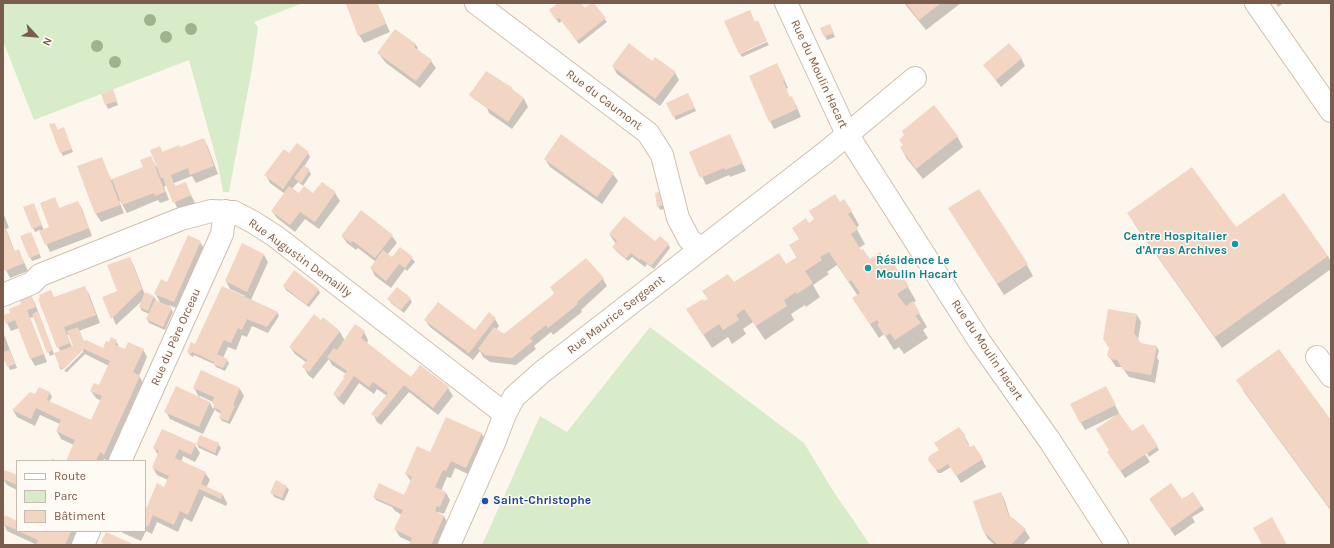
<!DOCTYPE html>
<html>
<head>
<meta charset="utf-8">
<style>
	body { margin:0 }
	#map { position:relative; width:1334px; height:548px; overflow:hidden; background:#fdf6ec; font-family:Karla,sans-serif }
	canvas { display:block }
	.frame { position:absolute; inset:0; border:4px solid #7a5c4d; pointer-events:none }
	.legend { position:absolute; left:16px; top:460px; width:130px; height:72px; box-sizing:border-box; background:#fffaf3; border:1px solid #cabbb1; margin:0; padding:5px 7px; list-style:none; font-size:12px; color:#7a5c4d }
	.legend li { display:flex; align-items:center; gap:8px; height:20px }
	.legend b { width:20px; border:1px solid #cabbb1 }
	.north { position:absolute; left:16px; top:16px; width:40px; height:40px; -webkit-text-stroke:3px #fffaf3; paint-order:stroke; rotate:116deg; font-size:11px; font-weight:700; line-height:16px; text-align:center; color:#7a5c4d }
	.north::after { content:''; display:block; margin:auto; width:14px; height:18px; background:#7a5c4d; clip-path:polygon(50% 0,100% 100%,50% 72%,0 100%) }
</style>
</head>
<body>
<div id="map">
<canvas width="1334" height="548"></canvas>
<div class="frame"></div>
<ul class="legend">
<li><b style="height:5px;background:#fff"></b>Route</li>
<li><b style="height:11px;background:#d8ecc9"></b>Parc</li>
<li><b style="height:11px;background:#f3d5c3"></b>Bâtiment</li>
</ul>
<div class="north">N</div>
</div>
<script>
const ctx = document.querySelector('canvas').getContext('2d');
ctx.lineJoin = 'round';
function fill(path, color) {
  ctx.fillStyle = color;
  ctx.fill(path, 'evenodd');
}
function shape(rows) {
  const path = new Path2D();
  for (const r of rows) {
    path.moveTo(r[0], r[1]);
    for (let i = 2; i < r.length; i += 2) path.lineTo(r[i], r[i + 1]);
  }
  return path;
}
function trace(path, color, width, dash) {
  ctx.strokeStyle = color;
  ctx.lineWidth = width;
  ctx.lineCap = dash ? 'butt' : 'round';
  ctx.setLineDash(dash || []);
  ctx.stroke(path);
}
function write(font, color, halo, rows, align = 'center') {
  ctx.font = font + ' Karla,sans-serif';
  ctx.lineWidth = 3;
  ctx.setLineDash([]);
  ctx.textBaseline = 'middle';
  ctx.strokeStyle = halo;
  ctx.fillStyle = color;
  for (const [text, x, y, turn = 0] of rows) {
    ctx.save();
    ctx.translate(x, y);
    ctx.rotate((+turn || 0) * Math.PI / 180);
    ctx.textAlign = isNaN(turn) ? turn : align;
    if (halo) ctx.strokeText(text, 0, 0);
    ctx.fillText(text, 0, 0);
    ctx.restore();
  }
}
fill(shape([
	[3,3,303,3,254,22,258,27,253,63,229,192,223,192,218,165,189,60,34,120,3,41],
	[650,327,804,443,835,494,852,518,870,545,482,545,540,416,567,432]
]), '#d8ecc9');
fill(shape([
	[352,3,377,3,390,32,364,43,359,35],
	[559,3,579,3,585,10,592,3,607,22,579,44,562,21,559,23,552,14],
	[904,3,961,3,926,30],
	[1276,3,1284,3,1278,7],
	[821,28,831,28,835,37,827,40],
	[396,30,416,45,418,48,417,50,431,61,436,68,420,88,386,63,378,53],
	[767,42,769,45,742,57,740,54],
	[1021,58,1025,66,1001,87,984,65],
	[653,62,675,73,679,80,660,106,617,74,613,66],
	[781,72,788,88,786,89,790,98,791,97,796,105,801,117,774,129,770,121],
	[500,80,524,99,528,107,512,129,489,113,487,108,473,98,470,95],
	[114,94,118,105,108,109,102,95],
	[690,98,696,111,676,120,674,117],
	[55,124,58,131,65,132,73,152,63,156,61,152],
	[730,136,746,171,730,177,729,175,706,185,690,152],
	[957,136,963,147,923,179,907,159,901,148],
	[204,139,208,147,218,174,196,183,192,176,174,183,176,187,185,183,195,203,178,210,167,185,164,187,169,200,160,203,158,200,127,213,120,201,119,201,124,213,101,222,96,214,78,167,107,170,111,180,144,167,151,157,156,167,157,166,160,147,163,153,180,149],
	[297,145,308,153,310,157,304,167,309,171,311,174,303,186,298,182,292,189,300,195,314,195,322,183,335,193,340,201,319,229,305,219,295,232,277,218,272,211,285,194,270,183,266,175,290,154],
	[545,159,613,174,618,181,602,204,550,167],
	[656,193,666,208,660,210,658,206],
	[54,198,60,209,78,202,82,209,92,236,50,252,40,230,35,232,33,228,35,208,44,230,51,228],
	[839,203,851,211,859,225,856,228,865,244,859,248,870,261,889,267,893,264,908,287,916,301,913,303,927,327,923,330,928,338,904,354,899,347,894,350,884,334,879,338,862,312,854,298,858,296,837,265,827,272,829,274,813,285,820,297,806,307,805,305,791,314,794,320,765,340,753,322,743,329,746,334,732,344,728,337,712,348,687,310,704,302,733,283,786,265,797,258,790,246,800,239,809,224],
	[3,212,9,228,6,229,15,252,19,251,28,271,10,278,3,264],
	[1129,214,1236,228,1328,256,1331,262,1331,269,1222,348,1135,225],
	[956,220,1027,265,1033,276,1004,295],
	[610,235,668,244,670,248,654,269,647,264,645,267,632,257,628,261,616,251,613,247,616,244],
	[342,236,392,236,397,243,387,255,392,259,407,253,415,262,407,271,405,269,391,288,375,276,371,268,376,262,358,248,356,250,347,243],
	[33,237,41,258,32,261,30,257],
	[200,242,205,250,179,309,169,305,173,312,165,330,149,323,147,319,150,314,142,311,140,307,143,300,116,325,104,297,118,292,130,258,134,266,145,295,146,293,154,297,156,300,161,304,155,293,167,283],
	[264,255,268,262,251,300,277,312,279,316,268,333,252,326,247,337,242,335,236,350,228,347,223,358,227,360,229,363,225,371,216,367,214,364,194,355,193,357,190,355,188,352,196,345,245,296,230,289,226,281],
	[603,279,607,286,581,310,582,312,553,335,551,332,534,346,536,349,516,365,490,362,483,357,480,351,473,360,430,327,425,320,475,331,495,319,499,326,496,330,503,335,555,294,551,288],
	[284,286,318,289,320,293,309,307,286,290],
	[84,287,89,294,100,323,79,331,84,343,104,349,116,341,118,345,118,347,125,350,143,349,147,357,139,376,144,384,109,461,104,459,103,461,67,461,74,445,61,439,57,431,60,424,40,415,35,426,17,417,13,410,35,396,39,388,50,393,52,397,49,402,91,421,101,401,96,398,91,391,99,386,109,366,85,354,67,372,64,371,83,352,83,349,61,370,59,366,61,352,58,347,54,298],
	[70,334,74,347,72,347,67,335],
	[31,296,35,303,54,354,50,356,34,317,30,318,47,362,35,366,31,359,19,328,11,331,7,323,11,313,22,305],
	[389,299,410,299,412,302,404,313,391,303],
	[1137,315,1141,322,1138,340,1141,344,1157,347,1159,351,1157,357,1159,361,1155,383,1129,377,1122,367,1116,367,1108,355],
	[323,319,340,332,345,341,364,332,368,340,367,343,411,378,420,367,448,388,453,396,438,415,409,392,381,425,377,422,373,414,387,396,377,389,374,394,359,383,344,405,339,401,334,394,345,378,346,374,332,365,329,359,313,379,308,375,304,367,307,363,295,354,290,347,321,322],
	[3,332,17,368,10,370,3,355],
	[1238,380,1331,422,1331,511,1244,392],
	[194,388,240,389,244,396,230,424,222,421,220,418,222,414,216,411,215,409,203,434,170,419,166,412,210,403,213,409,215,405,213,402,200,396,199,397],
	[1110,395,1119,413,1131,433,1143,425,1159,450,1149,457,1147,453,1145,454,1150,462,1125,478,1108,452,1110,450,1116,415,1085,430,1071,405],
	[446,419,482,434,486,442,470,475,455,468,451,478,447,477,441,491,446,493,450,500,444,514,438,512,438,514,444,516,448,524,438,545,410,545,411,542,400,537,395,529,402,515,395,511,392,507,376,500,374,497,404,496,411,481,406,474,431,453],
	[959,428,969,444,968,445,970,449,982,459,986,467,961,483,951,467,941,473,938,473,932,463,940,450],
	[197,444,218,444,221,448,217,456,199,448],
	[195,445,200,453,195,462,183,456,181,462,205,473,210,480,206,488,223,495,227,503,226,506,204,496,192,522,184,518,178,532,157,522,152,534,146,531,141,541,123,533,121,531,145,531,145,513,165,488,168,480,157,475,153,468,158,455,154,448],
	[52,459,57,461,51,461],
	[5,471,17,477,17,490,7,485,3,479],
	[287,487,289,490,284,501,274,497,272,493],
	[1001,493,1005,501,1010,517,1025,530,1030,538,1023,545,995,545,988,539,983,530],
	[1185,506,1202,506,1204,510,1192,517,1195,522,1175,536,1155,507],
	[3,522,17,522,17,531,79,531,73,545,37,545,7,531]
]), '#0003');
fill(shape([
	[349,3,377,3,386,24,358,36,346,4],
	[558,3,581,3,585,8,591,3,594,3,606,18,577,41,559,18,556,20,549,10],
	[906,3,941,3,919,20],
	[750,10,755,22,758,20,767,41,739,54,724,21],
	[830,24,834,33,824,37,820,28],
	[395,29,416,44,414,47,432,60,416,81,377,53],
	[629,43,652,61,655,57,676,72,655,99,612,66],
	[1009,43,1022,58,996,80,983,65],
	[777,63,785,80,783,81,790,97,792,96,797,109,769,122,749,76],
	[486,71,513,88,512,89,524,98,508,122,469,95],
	[113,89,117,101,105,105,101,94],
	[688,93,695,108,673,117,666,103],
	[934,105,958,136,916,169,900,147,903,145,899,140,904,135,902,131],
	[55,123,57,130,64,127,72,149,60,153,49,124],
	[561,134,614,173,597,197,544,159],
	[730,134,743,163,725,170,724,168,700,178,689,152],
	[204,138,214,166,190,175,188,168,171,175,175,186,186,182,191,195,173,203,163,178,161,178,150,150,160,146,162,152,179,145,180,147],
	[297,143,309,152,283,189,264,175,284,149,289,153],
	[151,156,165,192,155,196,154,193,122,205,112,179,143,167,140,160],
	[102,157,120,205,95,214,77,166],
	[304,165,310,170,301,183,294,178],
	[1192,167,1236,227,1284,193,1328,256,1215,337,1127,213],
	[322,182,336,192,315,222,300,212,290,225,271,211,289,186,299,193,304,186,313,193],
	[979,189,1028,264,997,284,948,208],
	[662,191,664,205,657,207,655,193],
	[835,194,840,202,844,199,852,211,848,214,858,229,851,234,861,250,863,249,870,259,880,252,889,265,893,263,909,286,897,294,906,306,913,301,920,313,915,316,921,323,895,340,890,333,885,337,877,324,879,323,877,320,870,324,852,298,860,293,851,280,849,282,829,252,820,257,822,260,805,271,813,283,797,294,796,292,784,300,787,306,756,326,744,309,736,315,739,320,723,330,719,324,703,335,686,309,703,299,704,301,708,299,702,291,728,274,734,282,779,253,786,264,797,257,789,245,799,239,792,228,806,218,809,223,814,219,809,211],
	[55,197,59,208,78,201,89,228,45,245,39,231,49,227,40,203],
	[34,203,42,225,32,229,23,207],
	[361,210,393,235,375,258,353,241,351,243,341,236],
	[624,216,655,241,660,236,669,244,651,266,641,259,640,260,631,253,626,258,612,247,617,241,609,234],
	[3,223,14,251,19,249,24,263,5,271,3,266],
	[31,232,40,254,29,258,20,236],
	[188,235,201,241,174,302,154,294,161,279,167,282],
	[242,243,264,254,247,292,225,281],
	[400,247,413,257,405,268,399,264,386,281,370,268,383,250,392,257],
	[130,257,142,289,111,319,102,297,117,291,107,265],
	[586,258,604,278,577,302,578,304,548,328,546,325,530,338,533,341,512,358,485,355,478,349,494,327,504,334,555,293,550,287],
	[294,270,319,289,307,305,283,286],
	[85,286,96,315,64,327,70,343,57,348,38,299,40,298,39,295,51,290,54,297],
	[222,286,278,312,267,327,247,319,242,330,238,328,231,343,224,340,217,354,228,359,223,368,213,364,214,362,192,352,191,354,187,352,191,342,195,344],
	[397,287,411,298,401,310,387,299],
	[145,292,154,296,148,311,139,307],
	[31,294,36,307,27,310,44,354,30,359,15,320,6,324,3,315,10,313,9,309,21,304,19,299],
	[155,300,172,307,163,327,146,319],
	[438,302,475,330,489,312,496,318,469,353,424,320],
	[1108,309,1137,314,1134,333,1141,343,1157,346,1151,375,1123,370,1117,360,1110,359,1107,355,1109,348,1103,339],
	[38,311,53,350,47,353,32,314],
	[314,314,321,320,323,317,340,331,309,372,302,367,307,360,289,347],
	[355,324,365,331,361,338,411,377,420,365,449,387,433,408,404,385,377,418,371,414,388,393,373,382,369,387,354,376,339,398,333,394,344,378,343,377,347,371,327,357,334,348,337,350],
	[78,327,84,341,86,340,103,348,106,341,109,342,111,337,117,340,115,345,125,349,128,342,144,349,133,372,140,376,104,455,100,452,96,461,66,461,75,440,56,431,61,420,36,408,31,419,12,410,30,392,35,394,39,387,50,392,47,400,91,420,102,396,90,391,94,383,99,385,110,361,84,349,64,369,58,366,59,365,54,353,73,346,67,331],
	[1279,349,1331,420,1331,510,1236,380],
	[10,350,15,364,7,367,3,357,3,352],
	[201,370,240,388,233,405,235,406,228,421,219,418,221,411,213,407,214,404,212,403,214,397,193,388],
	[176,386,210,402,199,427,164,412],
	[1106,386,1116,405,1080,423,1070,404],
	[1119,413,1132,431,1143,424,1158,446,1120,471,1107,452,1109,450,1096,429],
	[446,417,482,433,466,468,451,461,446,471,443,470,435,487,446,492,440,507,437,506,435,511,444,516,431,545,409,545,412,538,394,529,403,510,373,497,379,483,404,495,412,477,405,474,417,446,430,452],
	[959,427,966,436,964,437,970,447,974,445,983,459,956,476,948,464,939,470,935,469,928,460,929,456,939,450,934,443],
	[162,429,196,444,200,435,219,443,215,453,196,444,191,455,179,449,175,458,206,472,201,484,223,494,221,499,199,489,188,515,180,511,174,525,153,515,148,527,145,525,145,511,157,483,164,487,169,476,152,468,159,451,153,448],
	[5,470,17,475,17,485,3,479],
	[276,480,287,486,282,498,270,493],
	[1171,483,1182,499,1193,492,1202,506,1170,529,1149,499],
	[1001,492,1008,514,1026,529,1011,545,998,545,983,531,973,501],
	[5,515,17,521,17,530,3,524,3,520],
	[1272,517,1287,545,1259,545,1262,544,1253,528],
	[18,531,71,531,65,545,36,545,38,540],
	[106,532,131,543,131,545,102,545,103,543,101,542]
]), '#f3d5c3');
const minor = shape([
	[476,3,648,133,662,155,678,218,689,239,700,249],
	[786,3,847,134,980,342,1050,441,1117,545],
	[1256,3,1331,111],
	[3,295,32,283,40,275,181,219,211,211,234,212,253,222,275,236,505,414],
	[1317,357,1331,376],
	[120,461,222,234,225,211],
	[83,545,89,531],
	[449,545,494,443,505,414,514,397,542,372,825,153,915,78]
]);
trace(minor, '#d1beb0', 24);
trace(minor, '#fff', 22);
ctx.fillStyle = '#a0b28e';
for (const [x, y] of [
	[150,20],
	[191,29],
	[166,37],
	[97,46],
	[115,62]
]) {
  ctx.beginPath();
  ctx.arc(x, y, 6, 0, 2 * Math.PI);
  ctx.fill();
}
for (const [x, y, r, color] of [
	[1235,244,4,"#0f9aa8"],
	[868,268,4,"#0f9aa8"],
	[485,501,4,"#1a4fb4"]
]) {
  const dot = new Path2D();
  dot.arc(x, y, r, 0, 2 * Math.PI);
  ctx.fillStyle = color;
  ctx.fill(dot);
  trace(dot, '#fffaf3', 1.5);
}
write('12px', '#7a5c4d', '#fffaf3', [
	["Rue du Moulin Hacart",819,74,65],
	["Rue du Caumont",604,100,37],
	["Rue Augustin Demailly",300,258,36],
	["Rue Maurice Sergeant",616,315,-38],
	["Rue du Père Orceau",176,337,-66],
	["Rue du Moulin Hacart",987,350,56]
]);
write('bold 12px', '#0d838f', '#fffaf3', [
	["Centre Hospitalier",1227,237],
	["d'Arras Archives",1227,251],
	["Résidence Le",876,261,"left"],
	["Moulin Hacart",876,275,"left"]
], 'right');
write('bold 12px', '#164399', '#fffaf3', [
	["Saint-Christophe",493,501]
], 'left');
</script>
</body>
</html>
